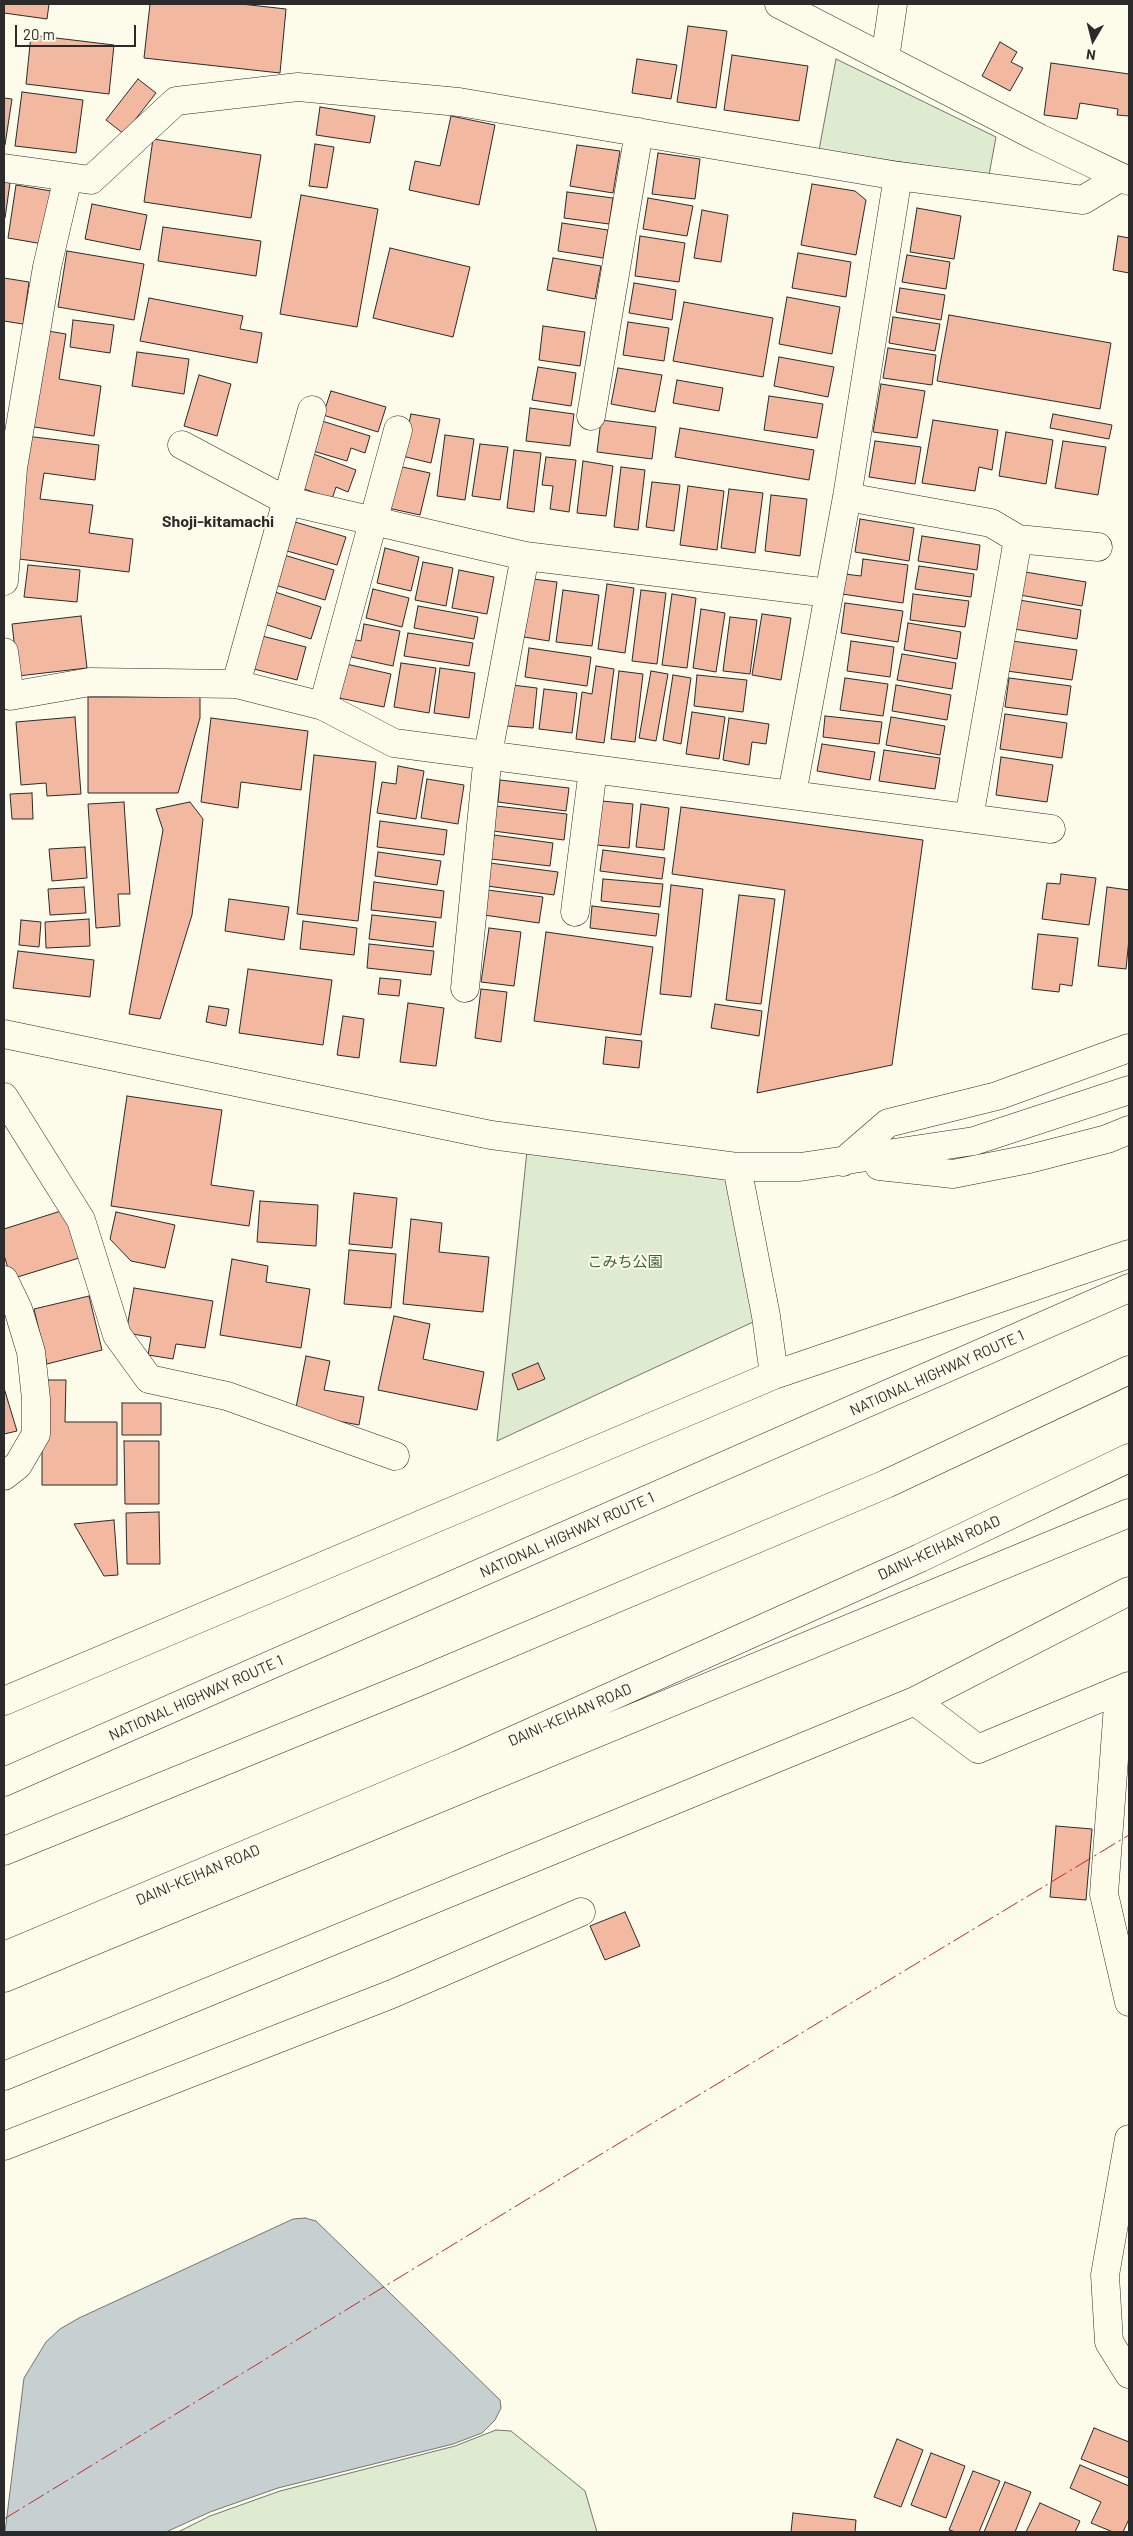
<!DOCTYPE html>
<html>
<head>
<meta charset="utf-8">
<style>
	body { margin:0 }
	#map { position:relative; width:1133px; height:2536px; overflow:hidden; background:#fdfbea; font-family:Barlow,sans-serif }
	canvas { display:block }
	.frame { position:absolute; inset:0; border:5px solid #2b2b2b; pointer-events:none }
	.north { position:absolute; left:1068px; top:15px; width:50px; height:50px; -webkit-text-stroke:4px #fdfbea; paint-order:stroke; rotate:188deg; font-size:14px; font-weight:700; line-height:20px; text-align:center; color:#2b2b2b }
	.north::after { content:''; display:block; margin:auto; width:18px; height:22px; background:#2b2b2b; clip-path:polygon(50% 0,100% 100%,50% 72%,0 100%) }
	.scale { position:absolute; left:15px; top:25px; width:121px; height:22px; box-sizing:border-box; border:2px solid #2b2b2b; border-top:0; padding-left:6px; font-size:15px; line-height:18px; white-space:nowrap; color:#2b2b2b; -webkit-text-stroke:4px #fdfbea; paint-order:stroke }
</style>
</head>
<body>
<div id="map">
<canvas width="1133" height="2536"></canvas>
<div class="frame"></div>
<div class="north">N</div>
<div class="scale">20 m</div>
</div>
<script>
const ctx = document.querySelector('canvas').getContext('2d');
ctx.lineJoin = 'round';
function fill(path, color) {
  ctx.fillStyle = color;
  ctx.fill(path, 'evenodd');
}
function shape(rows) {
  const path = new Path2D();
  for (const r of rows) {
    path.moveTo(r[0], r[1]);
    for (let i = 2; i < r.length; i += 2) path.lineTo(r[i], r[i + 1]);
  }
  return path;
}
function trace(path, color, width, dash) {
  ctx.strokeStyle = color;
  ctx.lineWidth = width;
  ctx.lineCap = dash ? 'butt' : 'round';
  ctx.setLineDash(dash || []);
  ctx.stroke(path);
}
function write(font, color, halo, rows, align = 'center') {
  ctx.font = font + ' Barlow,"Noto Sans JP",sans-serif';
  ctx.lineWidth = 4;
  ctx.setLineDash([]);
  ctx.textBaseline = 'middle';
  ctx.strokeStyle = halo;
  ctx.fillStyle = color;
  for (const [text, x, y, turn = 0] of rows) {
    ctx.save();
    ctx.translate(x, y);
    ctx.rotate((+turn || 0) * Math.PI / 180);
    ctx.textAlign = isNaN(turn) ? turn : align;
    if (halo) ctx.strokeText(text, 0, 0);
    ctx.fillText(text, 0, 0);
    ctx.restore();
  }
}
const green = shape([
	[836,59,996,137,989,175,819,150,836,59],
	[528,1141,737,1167,766,1316,497,1441,528,1141],
	[496,2430,511,2431,585,2491,597,2532,178,2532,210,2516,280,2491,455,2446,496,2430]
]);
fill(green, '#deebd1');
trace(green, '#74746e', 1);
const water = shape([
	[305,2218,316,2221,500,2400,501,2408,495,2420,482,2433,453,2444,278,2488,210,2512,166,2532,5,2532,24,2378,46,2342,60,2329,79,2318,293,2219,305,2218]
]);
fill(water, '#c7d0d0');
trace(water, '#74746e', 1);
const building = shape([
	[4,4,49,4,47,19,4,13,4,4],
	[150,4,241,4,286,9,280,73,144,58,150,4],
	[688,26,727,31,716,108,677,102,688,26],
	[31,35,114,45,109,94,26,84,31,35],
	[1000,42,1017,52,1011,62,1023,68,1010,91,982,76,1000,42],
	[732,55,808,66,799,121,724,110,732,55],
	[637,59,677,65,671,99,632,93,637,59],
	[1051,63,1129,74,1129,116,1117,115,1118,109,1080,103,1077,119,1044,115,1051,63],
	[138,79,156,93,124,134,106,120,138,79],
	[22,92,83,100,76,153,15,146,22,92],
	[4,98,12,99,5,145,4,145,4,98],
	[320,107,375,116,370,143,316,135,320,107],
	[451,116,495,125,479,205,409,190,415,161,440,166,451,116],
	[153,139,261,155,251,218,144,202,153,139],
	[315,144,334,147,327,188,309,186,315,144],
	[577,145,620,151,613,193,570,186,577,145],
	[658,153,700,159,695,199,652,194,658,153],
	[4,182,10,183,5,218,4,218,4,182],
	[812,184,855,191,866,200,856,255,801,245,812,184],
	[16,185,51,191,43,244,8,238,16,185],
	[567,192,613,198,609,224,564,218,567,192],
	[301,195,378,209,357,327,280,314,301,195],
	[648,198,693,206,687,236,643,229,648,198],
	[92,204,147,215,140,250,85,239,92,204],
	[917,208,961,216,954,259,910,252,917,208],
	[702,210,728,215,721,262,694,258,702,210],
	[562,223,608,230,603,258,558,251,562,223],
	[163,227,261,241,256,276,158,261,163,227],
	[640,236,685,243,679,282,635,276,640,236],
	[1118,236,1129,238,1129,273,1113,270,1118,236],
	[390,248,470,267,453,337,373,318,390,248],
	[67,251,144,264,134,320,58,307,67,251],
	[798,253,851,262,846,297,792,288,798,253],
	[907,255,950,262,946,289,902,282,907,255],
	[553,258,601,266,595,299,547,290,553,258],
	[4,278,29,282,23,324,4,321,4,278],
	[634,283,676,290,672,320,629,313,634,283],
	[900,288,945,295,941,320,896,312,900,288],
	[787,297,840,307,832,354,779,344,787,297],
	[149,298,243,316,240,329,262,333,257,363,140,341,149,298],
	[684,302,773,318,763,377,673,361,684,302],
	[949,315,1111,343,1100,409,937,381,949,315],
	[893,317,940,324,935,351,889,343,893,317],
	[73,320,114,325,110,353,70,347,73,320],
	[628,322,669,328,664,361,623,355,628,322],
	[543,326,585,332,580,366,539,360,543,326],
	[42,330,66,334,59,379,101,386,94,436,28,426,42,330],
	[888,348,936,355,932,385,883,378,888,348],
	[137,352,189,359,184,394,132,386,137,352],
	[779,357,834,367,828,397,774,386,779,357],
	[538,367,576,373,571,406,532,400,538,367],
	[618,368,662,375,655,412,611,404,618,368],
	[199,375,231,384,217,436,184,426,199,375],
	[677,380,723,388,719,411,673,403,677,380],
	[881,384,925,391,917,438,873,432,881,384],
	[331,391,386,407,378,432,323,415,331,391],
	[769,396,823,404,817,438,764,430,769,396],
	[530,408,574,414,570,446,526,441,530,408],
	[411,414,440,419,431,463,402,456,411,414],
	[1053,414,1112,425,1109,439,1050,428,1053,414],
	[601,420,656,427,652,459,597,452,601,420],
	[933,420,998,430,992,470,979,467,975,491,922,483,933,420],
	[322,421,370,436,365,453,351,448,347,461,313,451,322,421],
	[680,428,814,450,809,480,675,457,680,428],
	[1006,432,1053,440,1046,484,999,476,1006,432],
	[445,435,474,439,465,500,437,496,445,435],
	[26,436,99,445,95,480,44,473,40,499,93,505,89,533,133,539,129,572,10,558,26,436],
	[875,441,921,447,915,484,869,477,875,441],
	[1063,441,1106,447,1098,495,1055,488,1063,441],
	[480,444,508,447,500,500,472,496,480,444],
	[514,450,541,453,534,512,507,508,514,450],
	[311,453,356,470,348,492,336,487,332,499,299,487,311,453],
	[546,457,576,460,569,512,550,509,553,486,542,485,546,457],
	[583,461,613,466,606,516,577,513,583,461],
	[398,466,430,473,420,515,388,508,398,466],
	[621,467,645,470,638,530,614,527,621,467],
	[652,482,680,485,674,531,646,527,652,482],
	[688,486,724,491,717,550,680,545,688,486],
	[729,489,763,493,755,553,721,548,729,489],
	[771,495,807,499,800,556,765,551,771,495],
	[860,519,914,528,909,561,855,552,860,519],
	[295,522,346,537,337,565,287,551,295,522],
	[922,536,980,545,977,570,918,561,922,536],
	[385,548,419,557,411,591,377,583,385,548],
	[284,555,334,570,325,600,275,585,284,555],
	[863,559,908,565,903,603,842,594,845,574,861,576,863,559],
	[423,562,453,568,446,606,415,600,423,562],
	[28,565,80,570,77,602,24,597,28,565],
	[919,566,974,574,971,597,915,589,919,566],
	[459,570,494,577,487,614,452,608,459,570],
	[1025,572,1086,582,1082,606,1020,595,1025,572],
	[533,579,557,582,549,641,524,637,533,579],
	[607,584,634,588,625,653,598,649,607,584],
	[373,589,409,598,402,627,366,618,373,589],
	[563,590,599,595,592,646,556,642,563,590],
	[641,590,666,593,657,664,632,661,641,590],
	[275,592,321,607,311,639,264,624,275,592],
	[672,594,696,598,687,668,662,665,672,594],
	[913,594,969,601,965,627,910,620,913,594],
	[1019,600,1081,610,1077,639,1014,629,1019,600],
	[845,603,903,611,898,642,841,633,845,603],
	[418,606,478,617,474,639,414,628,418,606],
	[701,609,725,613,716,672,693,668,701,609],
	[762,614,791,618,781,680,752,675,762,614],
	[81,616,87,668,18,676,12,624,81,616],
	[730,617,757,620,750,674,723,671,730,617],
	[908,623,961,632,957,659,904,650,908,623],
	[364,624,400,631,393,666,347,656,351,639,361,641,364,624],
	[408,633,473,643,469,666,404,656,408,633],
	[262,636,306,647,297,680,254,669,262,636],
	[851,641,894,647,890,677,847,671,851,641],
	[1012,641,1077,650,1072,680,1007,671,1012,641],
	[529,648,591,657,587,686,525,677,529,648],
	[902,654,956,663,952,689,897,680,902,654],
	[401,663,436,668,429,713,394,707,401,663],
	[346,664,391,674,384,707,339,698,346,664],
	[596,666,614,669,604,743,576,739,582,692,592,694,596,666],
	[440,668,475,673,469,718,434,713,440,668],
	[619,671,643,674,635,742,611,739,619,671],
	[651,671,668,674,656,741,639,738,651,671],
	[673,675,691,678,681,744,663,740,673,675],
	[697,675,747,680,743,712,694,706,697,675],
	[845,678,888,684,883,716,840,710,845,678],
	[1009,678,1071,686,1067,715,1005,707,1009,678],
	[512,685,537,688,533,728,507,726,512,685],
	[896,685,951,695,947,720,892,711,896,685],
	[544,689,577,693,572,733,539,729,544,689],
	[88,697,200,697,200,718,178,793,88,793,88,697],
	[692,712,725,717,719,759,686,754,692,712],
	[1005,714,1067,723,1062,758,1000,749,1005,714],
	[825,716,882,722,879,744,823,737,825,716],
	[75,717,81,794,47,796,46,783,21,785,16,722,75,717],
	[891,717,945,726,940,755,886,745,891,717],
	[211,718,308,731,301,790,241,782,238,808,201,802,211,718],
	[729,718,769,724,766,744,752,742,749,765,723,760,729,718],
	[822,744,875,752,870,780,817,771,822,744],
	[884,750,940,758,935,789,879,781,884,750],
	[314,755,376,762,358,921,297,914,314,755],
	[1001,757,1053,765,1047,802,996,795,1001,757],
	[398,766,424,771,416,819,377,813,382,782,396,784,398,766],
	[427,779,464,785,458,824,421,818,427,779],
	[500,780,569,788,566,811,498,802,500,780],
	[32,793,33,819,12,819,10,794,32,793],
	[602,801,633,804,629,848,597,845,602,801],
	[124,802,130,894,118,894,120,926,96,928,88,804,124,802],
	[190,802,203,819,192,915,160,1019,129,1014,163,830,156,809,190,802],
	[641,804,669,808,664,850,636,847,641,804],
	[496,806,567,814,564,840,493,831,496,806],
	[681,807,923,840,892,1065,757,1093,785,890,672,874,681,807],
	[380,821,447,830,444,855,377,847,380,821],
	[494,835,553,843,550,866,491,859,494,835],
	[85,847,87,878,52,881,49,849,85,847],
	[603,850,665,858,662,879,600,871,603,850],
	[378,852,441,861,437,885,375,876,378,852],
	[490,863,558,872,554,895,487,886,490,863],
	[1061,874,1096,878,1089,925,1042,919,1047,883,1060,884,1061,874],
	[603,879,663,884,660,907,601,901,603,879],
	[374,882,444,891,441,918,371,910,374,882],
	[671,885,703,889,691,997,660,994,671,885],
	[84,887,86,913,50,915,48,889,84,887],
	[1107,887,1129,890,1129,939,1126,969,1098,966,1107,887],
	[487,890,543,897,539,923,484,915,487,890],
	[739,895,775,899,761,1004,726,1000,739,895],
	[229,899,289,907,284,940,225,931,229,899],
	[592,906,659,914,656,936,590,928,592,906],
	[372,915,436,922,433,947,369,939,372,915],
	[89,919,90,946,46,948,45,922,89,919],
	[21,920,41,922,39,947,19,945,21,920],
	[303,921,357,928,354,955,300,949,303,921],
	[489,928,521,932,514,986,481,982,489,928],
	[546,932,653,947,641,1035,534,1021,546,932],
	[1038,934,1078,938,1072,986,1060,984,1059,992,1032,989,1038,934],
	[369,944,434,951,431,975,367,968,369,944],
	[18,951,94,960,90,997,13,988,18,951],
	[248,969,332,980,323,1045,239,1033,248,969],
	[380,978,401,980,399,996,378,994,380,978],
	[481,989,507,992,501,1042,475,1038,481,989],
	[408,1003,444,1008,436,1066,400,1062,408,1003],
	[715,1004,762,1011,759,1036,711,1028,715,1004],
	[209,1006,229,1009,226,1026,206,1022,209,1006],
	[343,1016,364,1019,359,1058,337,1055,343,1016],
	[606,1037,642,1041,639,1068,603,1064,606,1037],
	[127,1096,222,1110,211,1185,254,1191,249,1226,111,1206,127,1096],
	[354,1193,397,1198,392,1248,349,1244,354,1193],
	[260,1201,318,1205,316,1246,257,1242,260,1201],
	[64,1210,79,1258,11,1279,4,1255,4,1229,64,1210],
	[116,1212,175,1225,165,1268,131,1261,110,1239,116,1212],
	[411,1219,442,1223,439,1252,489,1257,483,1312,403,1304,411,1219],
	[349,1250,396,1254,391,1308,344,1304,349,1250],
	[232,1259,268,1266,266,1282,310,1289,301,1348,220,1335,232,1259],
	[134,1288,213,1301,205,1348,176,1344,173,1359,148,1355,151,1337,126,1333,134,1288],
	[89,1296,102,1350,47,1364,34,1309,89,1296],
	[394,1316,430,1324,423,1359,484,1372,477,1410,378,1390,394,1316],
	[306,1356,330,1361,324,1390,364,1397,359,1425,295,1413,306,1356],
	[538,1363,545,1379,518,1390,512,1374,538,1363],
	[42,1380,66,1380,65,1422,117,1422,117,1485,42,1485,42,1380],
	[4,1388,17,1431,4,1434,4,1388],
	[122,1403,161,1403,161,1435,122,1435,122,1403],
	[124,1441,159,1441,159,1504,125,1504,124,1441],
	[159,1512,160,1564,127,1564,126,1513,159,1512],
	[114,1520,118,1575,104,1576,74,1524,114,1520],
	[1056,1826,1092,1829,1086,1900,1050,1897,1056,1826],
	[625,1912,640,1946,605,1960,590,1926,625,1912],
	[1094,2428,1129,2442,1129,2478,1081,2459,1094,2428],
	[897,2439,923,2450,901,2507,874,2497,897,2439],
	[931,2453,965,2466,946,2518,911,2505,931,2453],
	[1080,2465,1129,2486,1129,2519,1123,2532,1113,2532,1091,2523,1101,2502,1070,2488,1080,2465],
	[973,2471,1000,2481,979,2532,956,2532,949,2530,973,2471],
	[1005,2482,1031,2492,1015,2532,984,2532,1005,2482],
	[1040,2503,1080,2521,1075,2532,1026,2532,1040,2503],
	[793,2513,856,2520,855,2532,791,2532,793,2513]
]);
fill(building, '#f2b8a0');
trace(building, '#2b2b2b', 1);
const minor = shape([
	[779,4,1039,138,1129,181],
	[885,59,893,4],
	[4,168,91,180,176,101,298,87,459,102,898,176,1083,200,1121,177],
	[312,410,236,684,323,706,394,743,1051,829],
	[591,416,639,132],
	[182,445,287,501,525,556,829,593],
	[847,497,991,523,1018,539,1098,547],
	[4,581,13,468,47,267,68,177],
	[4,652,10,696,90,682,236,684],
	[323,706,398,430],
	[792,794,847,497,898,176],
	[969,818,1018,539],
	[575,912,593,769],
	[465,988,488,754,525,556],
	[4,1034,491,1135,737,1167,800,1167,974,1141,1129,1090],
	[4,1097,81,1220,117,1335,149,1379,227,1396,395,1456],
	[843,1162,888,1123,997,1096,1129,1048],
	[879,1166,953,1174,1029,1159,1107,1139,1129,1130],
	[737,1167,766,1316,774,1375],
	[4,1280,18,1309,31,1352,36,1399,36,1434,18,1465,4,1476],
	[1119,1692,1104,1894,1129,2002],
	[4,1701,774,1375,1129,1254],
	[915,1701,978,1749,1129,1686],
	[4,2076,915,1701,1129,1591],
	[1129,2139,1105,2275,1109,2342,1129,2374],
	[4,2146,392,1994,581,1912]
]);
const highway = shape([
	[4,1782,1129,1288],
	[4,1851,421,1681,886,1484,1129,1370],
	[4,1956,458,1765,920,1558,1129,1458],
	[4,1978,1129,1513]
]);
trace(minor, '#2b2b2b', 29);
trace(highway, '#2b2b2b', 29);
trace(minor, '#fdfbea', 28);
trace(highway, '#fdfbea', 28);
trace(shape([
	[4,2519,593,2159,1129,1835]
]), '#c62828', 1, [18, 4, 2.5, 4]);
write('15px', '#34623c', '#fdfbea', [
	["こみち公園",625,1262]
]);
write('15px', '#2b2b2b', '#fdfbea', [
	["NATIONAL HIGHWAY ROUTE 1",937,1373,-24],
	["NATIONAL HIGHWAY ROUTE 1",567,1535,-24],
	["DAINI-KEIHAN ROAD",939,1548,-25],
	["NATIONAL HIGHWAY ROUTE 1",196,1698,-24],
	["DAINI-KEIHAN ROAD",570,1715,-24],
	["DAINI-KEIHAN ROAD",198,1875,-23]
]);
write('bold 16px', '#2b2b2b', '#fdfbea', [
	["Shoji-kitamachi",218,522]
]);
</script>
</body>
</html>
